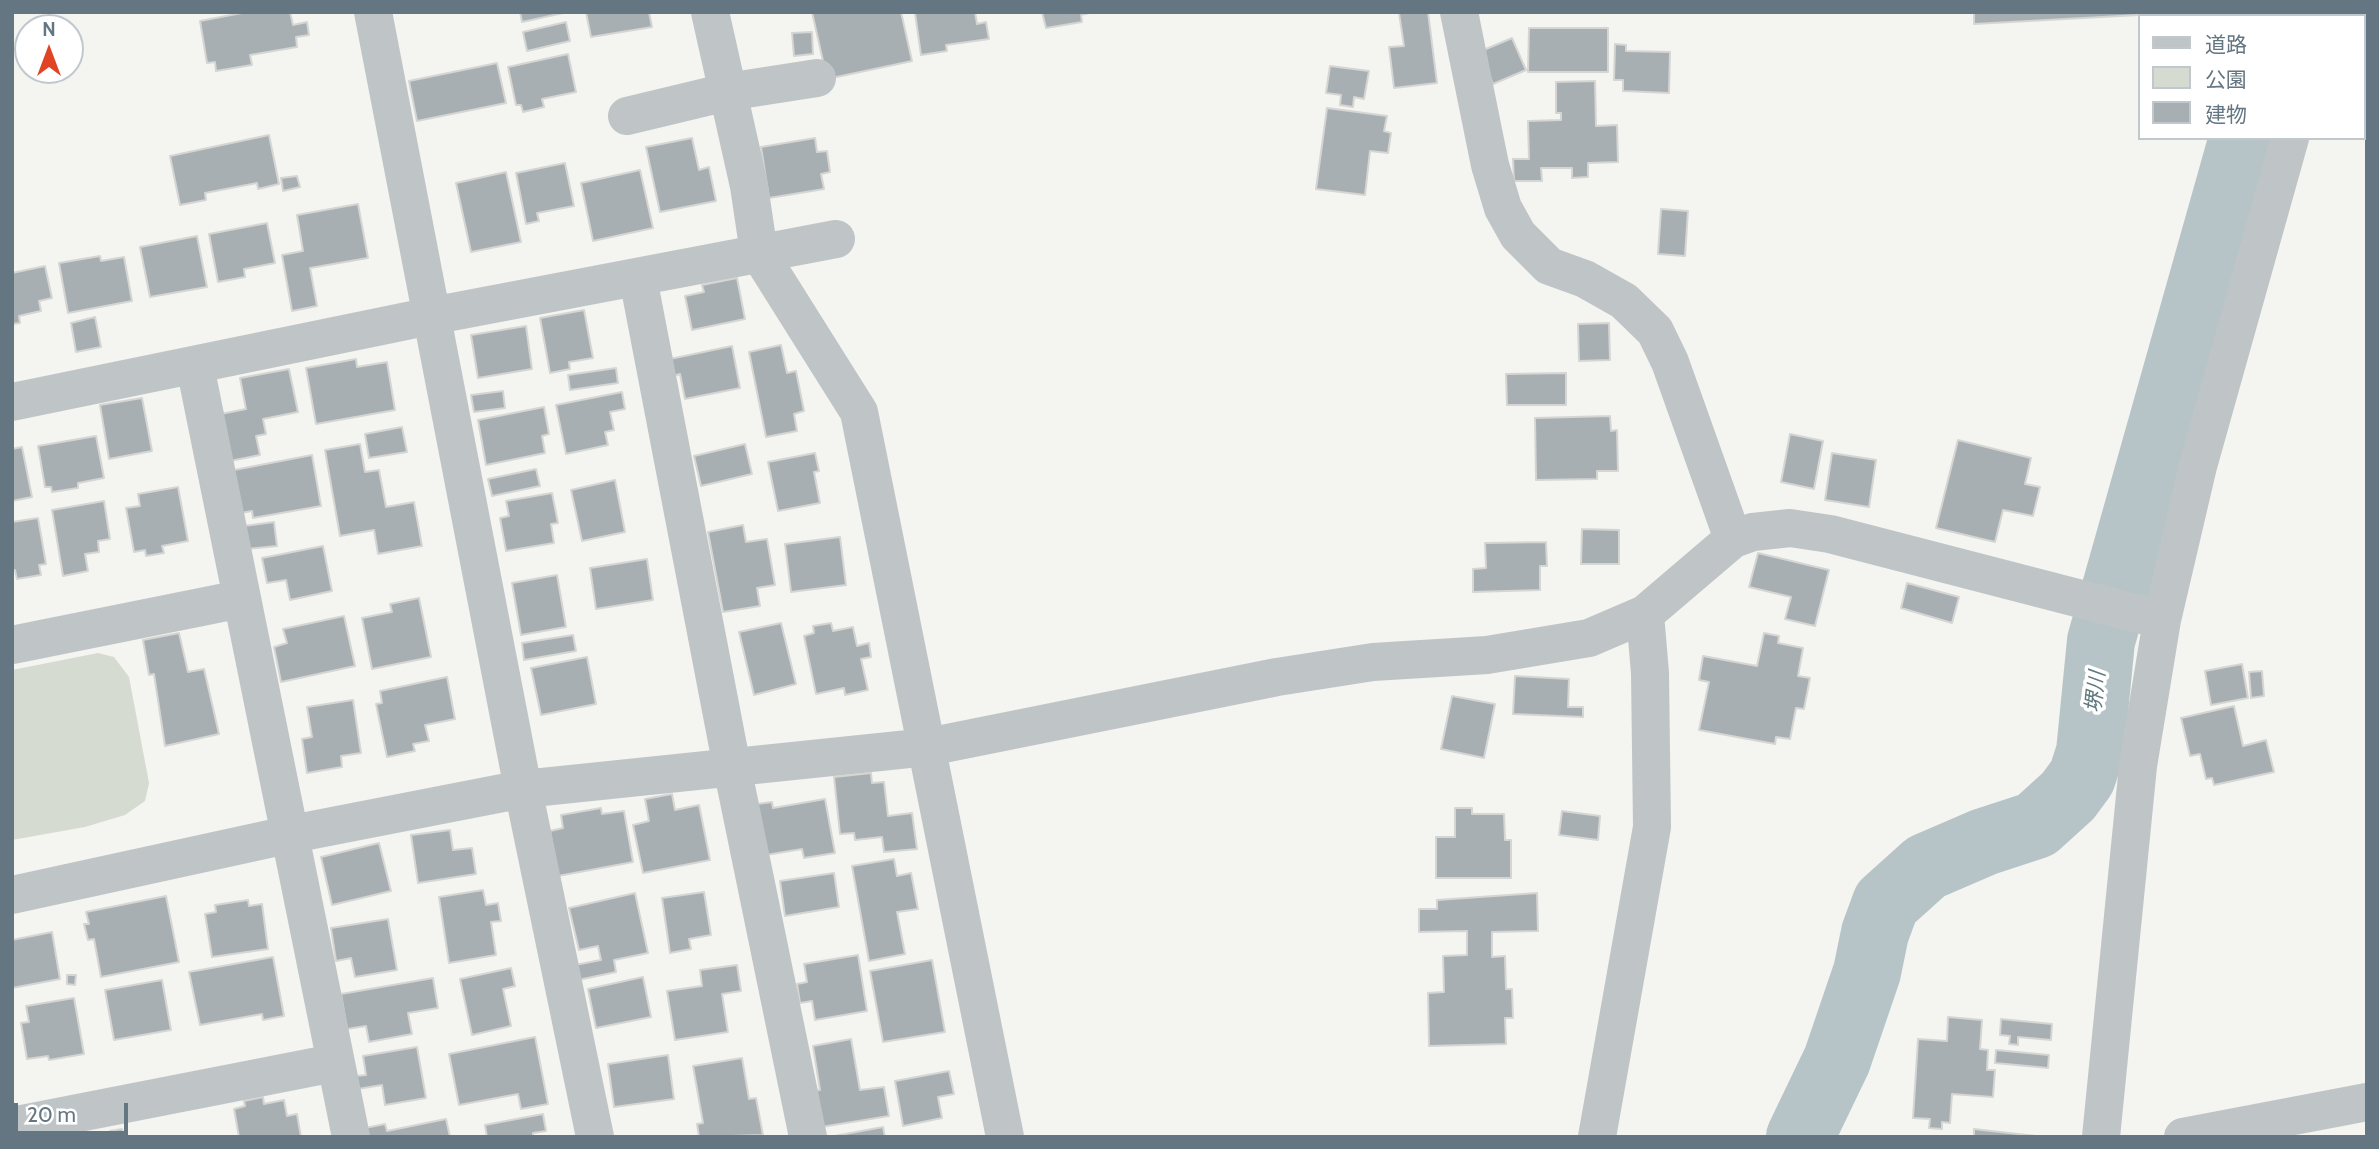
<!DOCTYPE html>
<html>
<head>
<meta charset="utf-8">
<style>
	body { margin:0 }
	#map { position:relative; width:2379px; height:1149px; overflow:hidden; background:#f4f4f0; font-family:Cabin,"Noto Sans JP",sans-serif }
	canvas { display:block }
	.frame { position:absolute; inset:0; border:14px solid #647681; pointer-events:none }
	.legend { position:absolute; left:2138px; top:14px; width:228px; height:126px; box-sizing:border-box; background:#fff; border:2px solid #c1c8cd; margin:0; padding:9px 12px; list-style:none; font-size:21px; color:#647681 }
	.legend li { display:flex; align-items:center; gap:14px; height:35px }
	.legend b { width:35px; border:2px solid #c1c8cd }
	.north { position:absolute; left:14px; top:14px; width:70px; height:70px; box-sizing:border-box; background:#fff; border:2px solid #c1c8cd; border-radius:50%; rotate:0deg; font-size:19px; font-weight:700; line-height:28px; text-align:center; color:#647681 }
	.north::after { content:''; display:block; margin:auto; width:24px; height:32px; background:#e04424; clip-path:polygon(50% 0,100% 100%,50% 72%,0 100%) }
	.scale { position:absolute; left:14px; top:1103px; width:114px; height:32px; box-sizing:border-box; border:4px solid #647681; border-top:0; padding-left:9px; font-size:21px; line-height:24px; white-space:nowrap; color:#647681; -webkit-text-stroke:5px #fff; paint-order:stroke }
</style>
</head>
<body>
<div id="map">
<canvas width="2379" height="1149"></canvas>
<div class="frame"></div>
<ul class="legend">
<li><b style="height:9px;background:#bfc4c6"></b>道路</li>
<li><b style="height:19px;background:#d6dbd1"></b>公園</li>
<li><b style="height:19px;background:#a7afb3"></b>建物</li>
</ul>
<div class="north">N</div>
<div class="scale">20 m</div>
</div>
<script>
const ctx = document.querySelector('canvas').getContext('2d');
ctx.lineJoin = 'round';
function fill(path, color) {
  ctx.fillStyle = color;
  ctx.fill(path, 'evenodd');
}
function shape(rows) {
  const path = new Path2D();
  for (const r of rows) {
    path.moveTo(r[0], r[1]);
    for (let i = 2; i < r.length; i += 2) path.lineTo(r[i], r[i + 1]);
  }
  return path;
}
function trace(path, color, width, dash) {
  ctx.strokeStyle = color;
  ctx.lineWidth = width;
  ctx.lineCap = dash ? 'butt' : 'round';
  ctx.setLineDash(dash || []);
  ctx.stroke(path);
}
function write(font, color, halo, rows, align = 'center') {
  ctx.font = font + ' Cabin,"Noto Sans JP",sans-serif';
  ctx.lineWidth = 7;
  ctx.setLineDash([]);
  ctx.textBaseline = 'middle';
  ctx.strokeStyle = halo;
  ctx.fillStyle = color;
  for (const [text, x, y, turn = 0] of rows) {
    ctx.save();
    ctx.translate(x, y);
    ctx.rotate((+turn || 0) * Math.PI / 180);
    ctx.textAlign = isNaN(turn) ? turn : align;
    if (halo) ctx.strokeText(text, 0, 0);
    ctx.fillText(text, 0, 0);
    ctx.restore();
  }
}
fill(shape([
	[98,653,114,657,129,677,149,783,145,801,125,815,85,827,12,840,12,670]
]), '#d6dbd1');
trace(shape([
	[2279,16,2280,12],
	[1800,1137,1837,1060,1867,972,1875,933,1886,903,1926,867,1984,842,2036,825,2068,796,2082,777,2090,752,2101,641,2243,138]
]), '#b7c4c7', 68);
const building = shape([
	[247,12,290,12,293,25,307,22,309,35,296,37,297,47,250,55,252,65,216,71,215,62,207,63,200,21,247,12],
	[520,12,568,12,522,22,520,12],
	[586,12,649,12,652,27,591,37,586,12],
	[812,12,901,12,912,61,827,79,812,12],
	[975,12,977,24,986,22,989,39,946,45,947,51,921,55,915,13,975,12],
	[1042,12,1093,12,1081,15,1082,22,1046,28,1042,12],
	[1428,12,1437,83,1394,88,1389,47,1404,46,1399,13,1428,12],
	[1974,12,2157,12,2157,14,1974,24,1974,12],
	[566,22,570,41,527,51,523,32,566,22],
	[1529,28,1608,28,1608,72,1528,72,1529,28],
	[812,32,813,54,794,56,792,33,812,32],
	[1512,38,1526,70,1493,84,1479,52,1512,38],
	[1615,44,1626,45,1626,51,1670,52,1669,93,1623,91,1623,80,1614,80,1615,44],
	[568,54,576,92,542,99,544,107,523,112,521,105,516,105,508,67,568,54],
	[497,63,506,103,417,121,409,81,497,63],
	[1330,66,1369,71,1364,99,1354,97,1353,107,1340,105,1341,95,1326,93,1330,66],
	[1595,81,1596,126,1617,125,1618,162,1588,163,1588,177,1572,178,1572,168,1541,168,1542,181,1514,181,1513,159,1529,159,1528,121,1561,120,1561,113,1556,113,1556,82,1595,81],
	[1327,108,1387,116,1384,131,1391,133,1388,153,1370,151,1365,195,1316,189,1327,108],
	[269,135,279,184,258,189,257,183,205,193,206,200,180,205,170,156,269,135],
	[692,138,699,170,709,167,716,201,660,212,646,147,692,138],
	[815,138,817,152,827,151,830,172,821,174,824,189,769,198,761,147,815,138],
	[565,163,574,206,537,213,539,221,526,224,516,173,565,163],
	[640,170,653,228,593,241,581,183,640,170],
	[506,172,521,242,471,252,456,183,506,172],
	[297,176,300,187,283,191,281,178,297,176],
	[358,204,368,258,310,268,317,306,292,311,282,255,303,251,297,215,358,204],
	[1661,209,1688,211,1685,256,1658,254,1661,209],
	[267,223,275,263,244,269,245,277,218,282,209,234,267,223],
	[197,236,207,287,150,297,140,247,197,236],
	[100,256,101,261,124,257,132,301,68,313,59,263,100,256],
	[45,266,52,298,39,301,41,311,19,316,20,323,12,324,12,273,45,266],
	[737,278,745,319,692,330,685,296,704,292,702,285,737,278],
	[584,310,593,358,569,362,570,369,550,373,540,318,584,310],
	[95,317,101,347,76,352,71,323,95,317],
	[1609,323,1610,360,1579,361,1578,324,1609,323],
	[526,326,532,369,478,378,471,335,526,326],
	[781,345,787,373,796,371,804,411,794,414,797,431,766,437,749,352,781,345],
	[732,346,740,388,685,399,680,374,673,376,670,359,732,346],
	[356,359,357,367,387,362,395,410,316,424,306,368,356,359],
	[616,368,618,383,570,390,568,375,616,368],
	[289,369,298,412,263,419,266,434,256,436,260,455,230,461,221,414,246,409,240,378,289,369],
	[1566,373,1566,405,1507,405,1506,374,1566,373],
	[503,391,505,408,474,412,471,395,503,391],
	[622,392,625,409,610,412,614,430,605,432,608,445,566,454,556,405,622,392],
	[142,398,152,451,109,459,100,405,142,398],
	[544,407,549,434,542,436,545,453,486,465,478,420,544,407],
	[1610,416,1611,431,1617,430,1618,471,1597,471,1597,479,1536,480,1535,418,1610,416],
	[402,427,407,452,369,458,365,434,402,427],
	[1790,434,1823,441,1814,489,1781,482,1790,434],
	[96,436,104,478,78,483,78,488,52,492,51,487,45,487,38,446,96,436],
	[1958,440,2031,458,2025,484,2040,487,2033,516,2003,510,1995,542,1936,528,1958,440],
	[360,444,365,472,379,470,386,507,414,502,422,546,378,554,374,530,340,536,325,450,360,444],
	[745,444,752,474,701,486,694,456,745,444],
	[22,447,32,497,12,501,12,449,22,447],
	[815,453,819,471,814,472,820,503,778,511,768,462,815,453],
	[1832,453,1876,460,1869,507,1825,500,1832,453],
	[312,455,321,506,253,518,252,511,241,513,234,470,312,455],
	[536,469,540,486,492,496,488,479,536,469],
	[615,480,625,532,582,541,571,490,615,480],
	[178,487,188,541,162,546,164,553,146,556,145,550,134,552,126,508,140,506,138,494,178,487],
	[552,493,558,523,551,524,554,543,506,551,500,518,509,516,506,501,552,493],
	[104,501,110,539,98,541,99,552,85,554,88,571,63,576,52,510,104,501],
	[38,518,46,564,39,565,41,575,17,579,15,570,12,570,12,522,38,518],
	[274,522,277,546,247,549,244,526,274,522],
	[743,525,746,542,767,539,775,585,757,588,760,606,723,612,708,532,743,525],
	[1582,529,1619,530,1619,564,1581,564,1582,529],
	[840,537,846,585,791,592,785,544,840,537],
	[1546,542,1547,566,1540,566,1540,590,1473,592,1473,569,1486,568,1485,543,1546,542],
	[323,546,332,591,290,600,286,580,267,583,262,558,323,546],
	[1758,553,1829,570,1815,626,1785,619,1791,597,1749,587,1758,553],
	[647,559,653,600,596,609,590,568,647,559],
	[557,575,566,627,521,635,512,583,557,575],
	[1907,583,1959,597,1952,623,1901,608,1907,583],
	[419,598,431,657,372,669,362,618,392,612,390,604,419,598],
	[344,616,355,666,281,682,274,647,287,643,283,629,344,616],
	[781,623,796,684,754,695,739,632,781,623],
	[831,623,833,631,853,627,857,646,869,643,871,657,861,659,868,690,845,695,844,688,816,694,804,636,814,633,813,626,831,623],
	[179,633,188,672,204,669,219,734,165,746,154,674,149,675,143,640,179,633],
	[1764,633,1779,636,1778,643,1803,648,1798,676,1810,678,1804,709,1796,708,1790,739,1776,737,1775,744,1699,730,1709,682,1699,680,1703,656,1757,666,1764,633],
	[573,635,576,651,524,660,522,643,573,635],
	[587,657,596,704,541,715,531,668,587,657],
	[2242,664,2248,698,2211,705,2205,671,2242,664],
	[2262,671,2264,696,2251,698,2249,672,2262,671],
	[1515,676,1569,679,1568,707,1583,707,1583,717,1513,714,1515,676],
	[447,677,455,719,425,725,429,741,413,744,415,751,387,757,376,704,382,703,380,691,447,677],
	[1452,696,1495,704,1484,758,1441,749,1452,696],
	[353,700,361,753,341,756,342,767,307,773,302,739,312,737,307,707,353,700],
	[2234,706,2243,746,2266,740,2274,772,2214,785,2212,778,2206,779,2200,754,2190,756,2181,718,2234,706],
	[871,773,872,783,884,782,888,816,912,813,917,849,884,852,882,837,855,840,854,833,840,834,834,777,871,773],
	[672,794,675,810,699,805,710,860,643,873,633,825,649,821,645,799,672,794],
	[825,799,835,853,804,858,802,849,766,855,757,804,772,802,773,808,825,799],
	[601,808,602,814,624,811,633,862,558,876,550,831,563,828,561,815,601,808],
	[1455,808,1472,808,1472,814,1504,814,1505,840,1511,840,1511,878,1436,878,1436,837,1455,837,1455,808],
	[1562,811,1600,816,1598,840,1559,835,1562,811],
	[450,830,453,850,472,848,476,874,418,883,411,835,450,830],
	[379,843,391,891,332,905,321,857,379,843],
	[894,859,897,876,911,873,918,909,897,912,905,954,869,961,852,866,894,859],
	[834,873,839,907,785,916,780,881,834,873],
	[483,890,486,905,498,903,501,921,491,922,496,955,449,963,439,897,483,890],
	[704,892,711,935,689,939,691,949,670,953,662,898,704,892],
	[635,893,648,953,614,960,616,972,578,980,575,965,601,960,598,946,579,950,569,908,635,893],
	[1537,893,1538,931,1492,932,1492,957,1505,956,1506,989,1512,989,1513,1018,1505,1018,1506,1044,1429,1046,1428,993,1444,992,1443,956,1467,955,1467,931,1419,932,1419,909,1437,909,1437,900,1537,893],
	[166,896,179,962,101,977,94,939,88,940,84,924,89,924,86,912,166,896],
	[248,900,249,906,262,904,268,949,212,957,205,914,216,912,215,905,248,900],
	[388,919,397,970,355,977,351,958,336,961,331,928,388,919],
	[52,932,60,979,12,988,12,940,52,932],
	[858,955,867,1011,815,1020,812,1001,800,1003,797,984,807,982,804,964,858,955],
	[273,957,284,1016,263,1020,262,1014,200,1025,189,972,273,957],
	[932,960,945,1032,883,1042,870,971,932,960],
	[737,965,741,991,722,994,728,1032,675,1040,667,991,702,986,700,970,737,965],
	[511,968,515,986,503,989,511,1026,472,1035,460,979,511,968],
	[67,975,76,975,75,985,67,984,67,975],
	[643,977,651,1017,596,1028,588,989,643,977],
	[433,978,438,1008,408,1013,412,1034,369,1042,366,1026,347,1029,341,994,433,978],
	[162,980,171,1030,114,1040,105,990,162,980],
	[74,998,84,1054,49,1060,48,1056,27,1059,21,1023,29,1022,26,1006,74,998],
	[1948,1017,1982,1020,1980,1049,1988,1050,1987,1070,1995,1070,1993,1097,1952,1094,1950,1123,1942,1122,1942,1129,1929,1128,1930,1119,1913,1118,1918,1039,1947,1041,1948,1017],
	[2001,1019,2052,1024,2051,1040,2018,1037,2018,1045,2009,1044,2010,1036,2000,1035,2001,1019],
	[535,1037,548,1104,521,1109,518,1094,459,1105,449,1054,535,1037],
	[851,1039,860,1090,884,1087,889,1116,821,1127,815,1091,820,1090,813,1046,851,1039],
	[417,1047,426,1098,385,1105,382,1085,358,1089,356,1076,366,1075,363,1056,417,1047],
	[1996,1050,2049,1055,2048,1068,1995,1063,1996,1050],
	[668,1055,674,1099,614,1107,608,1064,668,1055],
	[742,1058,749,1099,756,1098,763,1135,699,1137,697,1124,703,1123,693,1066,742,1058],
	[949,1071,954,1094,938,1097,942,1118,903,1126,895,1081,949,1071],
	[263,1097,264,1104,284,1100,287,1116,297,1114,301,1137,239,1137,234,1109,245,1106,244,1101,263,1097],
	[543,1114,546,1131,533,1133,533,1137,487,1137,485,1125,543,1114],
	[446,1119,450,1137,366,1137,365,1128,385,1124,387,1131,446,1119],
	[883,1127,885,1137,829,1137,883,1127],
	[122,1129,124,1137,111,1137,110,1131,122,1129],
	[1974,1129,2036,1136,1974,1137,1974,1129]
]);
fill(building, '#a7afb3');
trace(building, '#d5d5d3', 2);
trace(shape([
	[373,12,523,789,595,1137],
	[710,12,749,186,759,253,859,412,1005,1137],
	[1459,12,1490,165,1503,208,1518,235,1549,266,1585,279,1624,301,1655,331,1670,362,1733,539],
	[2324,16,2325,12],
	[627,116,727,92,817,78],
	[638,278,732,767,808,1137],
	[195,366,351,1137],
	[12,402,431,316,836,239],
	[12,645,241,599],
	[12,895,292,834,523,789,928,747,1277,677,1373,662,1487,655,1589,638,1645,614,1733,539,1753,532,1790,528,1830,534,2162,620],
	[12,1126,334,1063],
	[1597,1137,1652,827,1650,673,1645,614],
	[2101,1137,2138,766,2162,620,2198,466,2290,138],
	[2183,1137,2367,1102]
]), '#bfc4c6', 38);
write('italic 21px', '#5f787f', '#fff', [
	["堺川",2096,692,-84]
]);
</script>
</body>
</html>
